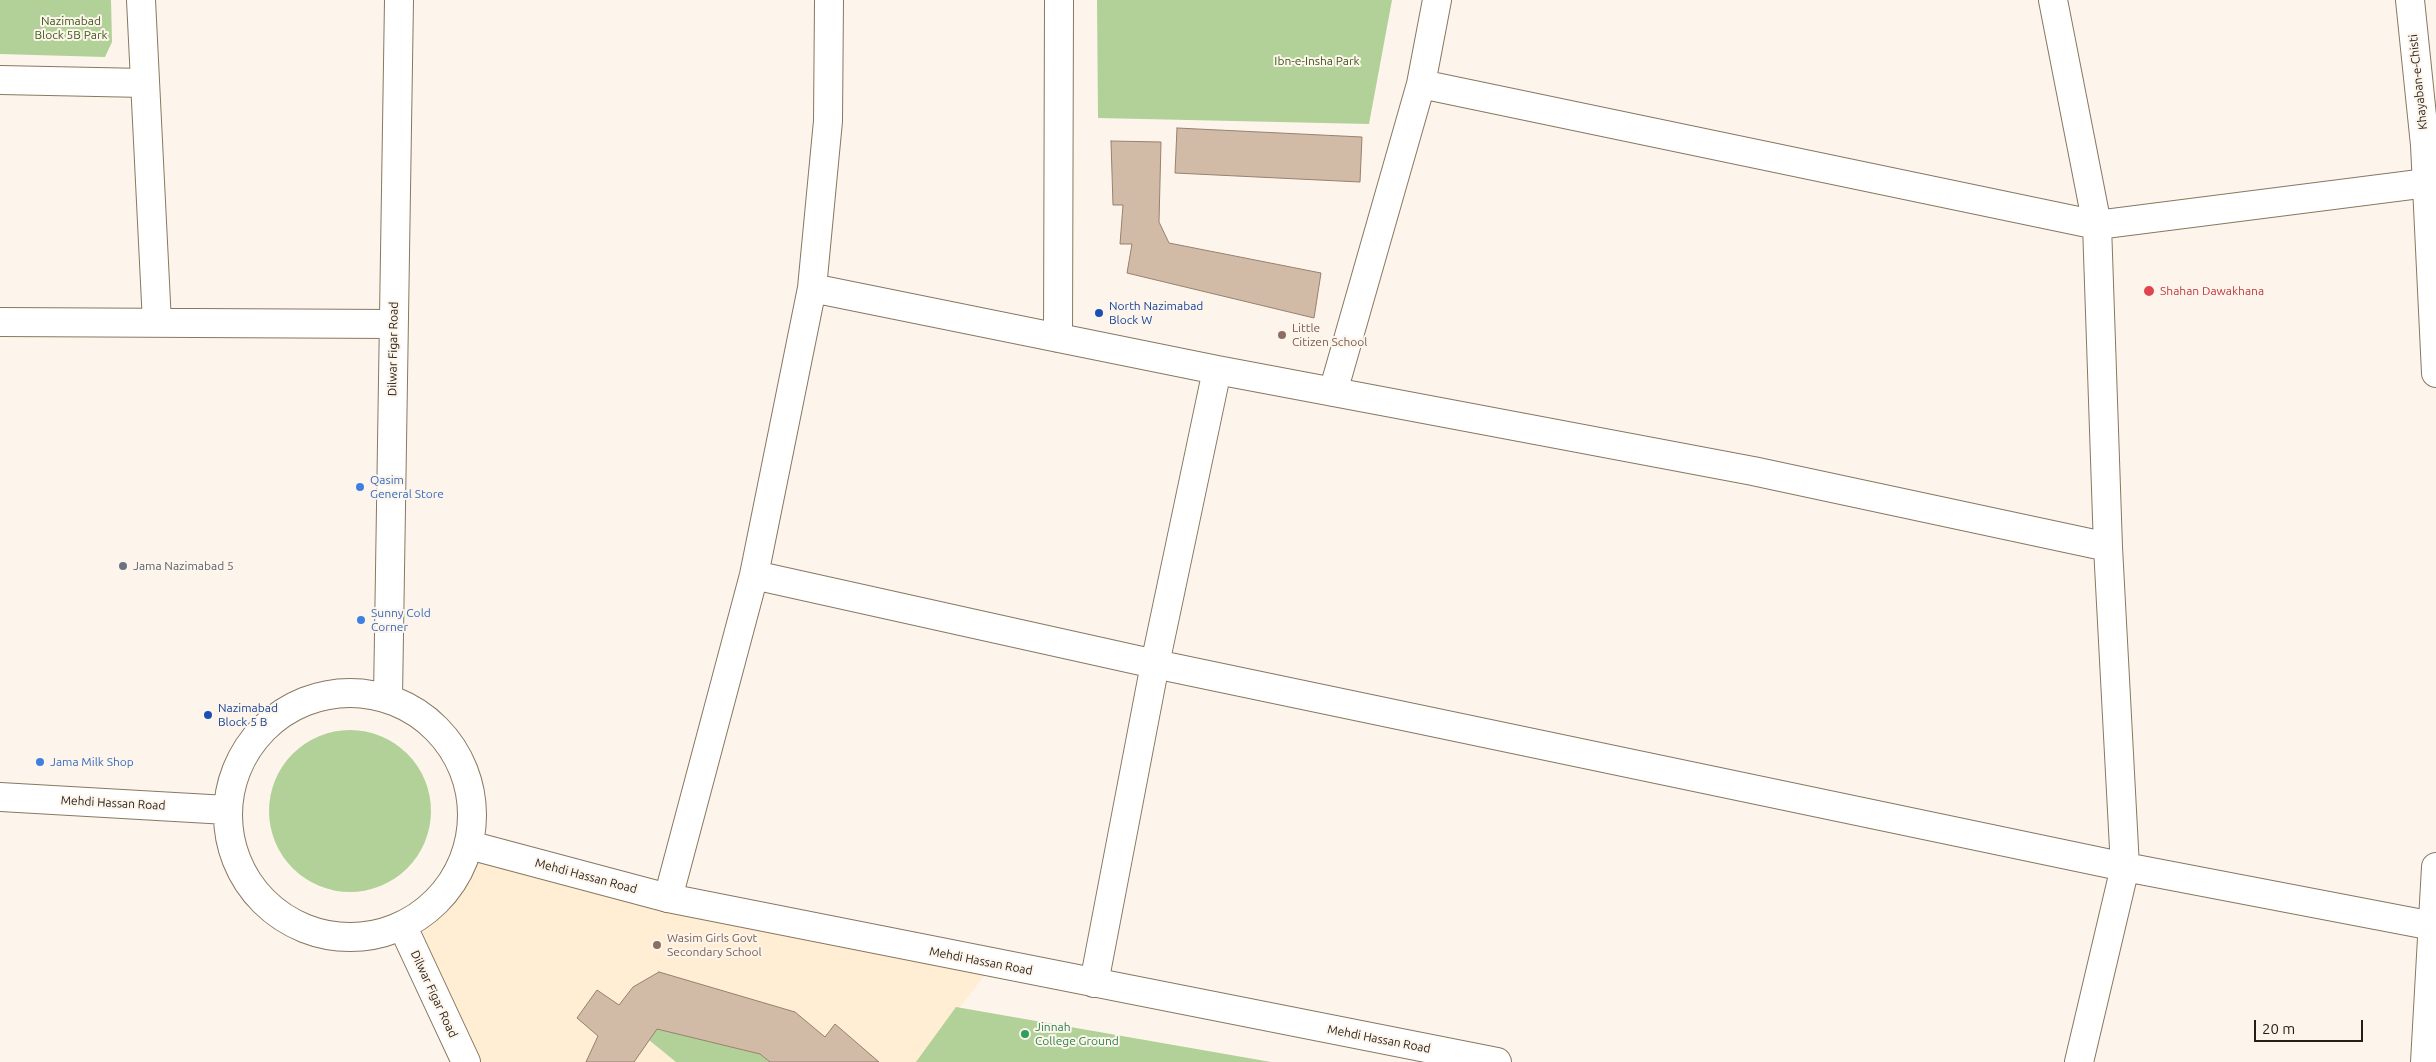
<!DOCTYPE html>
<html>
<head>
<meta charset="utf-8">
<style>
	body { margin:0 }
	#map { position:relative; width:2436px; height:1062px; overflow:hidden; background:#fdf5eb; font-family:Ubuntu,sans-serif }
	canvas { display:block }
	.scale { position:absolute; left:2254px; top:1020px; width:109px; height:22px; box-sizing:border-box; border:2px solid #241e15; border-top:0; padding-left:6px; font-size:15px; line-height:18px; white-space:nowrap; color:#241e15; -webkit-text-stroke:4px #fdf5eb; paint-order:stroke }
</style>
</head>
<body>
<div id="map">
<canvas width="2436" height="1062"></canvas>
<div class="scale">20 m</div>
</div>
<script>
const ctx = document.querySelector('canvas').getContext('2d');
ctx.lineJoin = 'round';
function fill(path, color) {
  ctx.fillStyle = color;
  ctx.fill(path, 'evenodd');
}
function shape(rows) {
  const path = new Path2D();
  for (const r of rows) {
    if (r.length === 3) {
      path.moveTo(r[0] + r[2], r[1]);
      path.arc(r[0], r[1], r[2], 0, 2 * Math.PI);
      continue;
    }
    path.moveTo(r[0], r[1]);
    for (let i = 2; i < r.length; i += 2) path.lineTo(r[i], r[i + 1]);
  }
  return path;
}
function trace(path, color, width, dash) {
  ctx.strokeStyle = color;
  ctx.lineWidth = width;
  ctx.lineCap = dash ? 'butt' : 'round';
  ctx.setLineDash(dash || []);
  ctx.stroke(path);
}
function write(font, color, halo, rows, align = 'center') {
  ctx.font = font + ' Ubuntu,sans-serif';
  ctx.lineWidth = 4;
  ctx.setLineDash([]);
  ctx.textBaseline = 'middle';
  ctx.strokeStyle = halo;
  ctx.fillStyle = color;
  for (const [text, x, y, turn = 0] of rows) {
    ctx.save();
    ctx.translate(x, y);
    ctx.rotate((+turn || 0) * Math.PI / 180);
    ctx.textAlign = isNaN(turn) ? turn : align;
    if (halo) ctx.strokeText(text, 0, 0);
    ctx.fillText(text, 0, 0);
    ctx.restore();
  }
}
fill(shape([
	[469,845,994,963,918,1062,466,1062,403,927,437,901,451,884]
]), '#ffedd4');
fill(shape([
	[0,0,111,0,112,42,105,57,0,54],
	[1097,0,1392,0,1369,124,1098,118],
	[350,811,81],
	[956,1007,1271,1062,916,1062],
	[657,1029,760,1054,770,1062,676,1062,649,1040]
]), '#b2d198');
const building = shape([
	[1177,128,1362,137,1360,182,1175,173,1177,128],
	[1111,141,1161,142,1159,222,1169,243,1321,273,1314,318,1127,273,1132,244,1120,244,1123,205,1113,205,1111,141],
	[659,972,795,1012,825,1037,835,1024,879,1062,770,1062,760,1054,657,1029,634,1062,586,1062,598,1036,577,1018,597,990,619,1005,633,987,659,972]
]);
fill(building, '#d1baa6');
trace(building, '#96816e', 1);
const minor = shape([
	[141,0,157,323],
	[2053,0,2097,225,2108,547,2125,867,2079,1062],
	[0,80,145,83],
	[1421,84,2097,225,2427,183],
	[812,288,1217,370,1753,471,2108,547],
	[0,322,393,324],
	[1058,338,1059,0],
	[1333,392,1421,84,1437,0],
	[754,575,1155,664,2125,867,2433,926],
	[668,898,754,575,812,288,828,121,829,0],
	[1094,983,1155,664,1217,370]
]);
const tertiary = shape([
	[350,815,122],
	[388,697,399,0],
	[0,797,227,810],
	[469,845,668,898,1497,1062],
	[403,927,466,1062]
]);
const primary = shape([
	[2410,0,2425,145,2436,373],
	[2425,1062,2436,867]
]);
trace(minor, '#887761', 30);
trace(tertiary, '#887761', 30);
trace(primary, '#887761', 30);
trace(minor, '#fff', 28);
trace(tertiary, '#fff', 28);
trace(primary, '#fff', 28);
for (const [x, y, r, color] of [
	[2149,291,6,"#e0444e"],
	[1099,313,5,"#1a4fb4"],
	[1282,335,5,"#8d6e63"],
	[360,487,5,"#3f7fe0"],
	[123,566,5,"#6b7280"],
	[361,620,5,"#3f7fe0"],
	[208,715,5,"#1a4fb4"],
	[40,762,5,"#3f7fe0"],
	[657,945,5,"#8d6e63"],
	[1025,1034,5,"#2e9e5b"]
]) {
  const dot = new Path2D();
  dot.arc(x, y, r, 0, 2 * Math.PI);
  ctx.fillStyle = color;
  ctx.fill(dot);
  trace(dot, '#fdf5eb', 2);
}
write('12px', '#3a591a', '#fdf5eb', [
	["Nazimabad",71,21],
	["Block 5B Park",71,35],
	["Ibn-e-Insha Park",1317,61]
]);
write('12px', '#241e15', '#fdf5eb', [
	["Khayaban-e-Chisti",2418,82,-96],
	["Dilwar Figar Road",393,349,-89],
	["Mehdi Hassan Road",113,803,3],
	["Mehdi Hassan Road",586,876,15],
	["Mehdi Hassan Road",981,961,11],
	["Dilwar Figar Road",434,994,65],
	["Mehdi Hassan Road",1379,1039,11]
]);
write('12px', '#be3a42', '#fdf5eb', [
	["Shahan Dawakhana",2160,291]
], 'left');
write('12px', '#164399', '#fdf5eb', [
	["North Nazimabad",1109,306],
	["Block W",1109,320],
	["Nazimabad",218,708],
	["Block 5 B",218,722]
], 'left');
write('12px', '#785e54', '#fdf5eb', [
	["Little",1292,328],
	["Citizen School",1292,342],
	["Wasim Girls Govt",667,938],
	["Secondary School",667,952]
], 'left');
write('12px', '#366cbe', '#fdf5eb', [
	["Qasim",370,480],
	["General Store",370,494],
	["Sunny Cold",371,613],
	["Corner",371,627],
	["Jama Milk Shop",50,762]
], 'left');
write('12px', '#5b616d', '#fdf5eb', [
	["Jama Nazimabad 5",133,566]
], 'left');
write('12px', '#27864d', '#fdf5eb', [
	["Jinnah",1035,1027],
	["College Ground",1035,1041]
], 'left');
</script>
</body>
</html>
